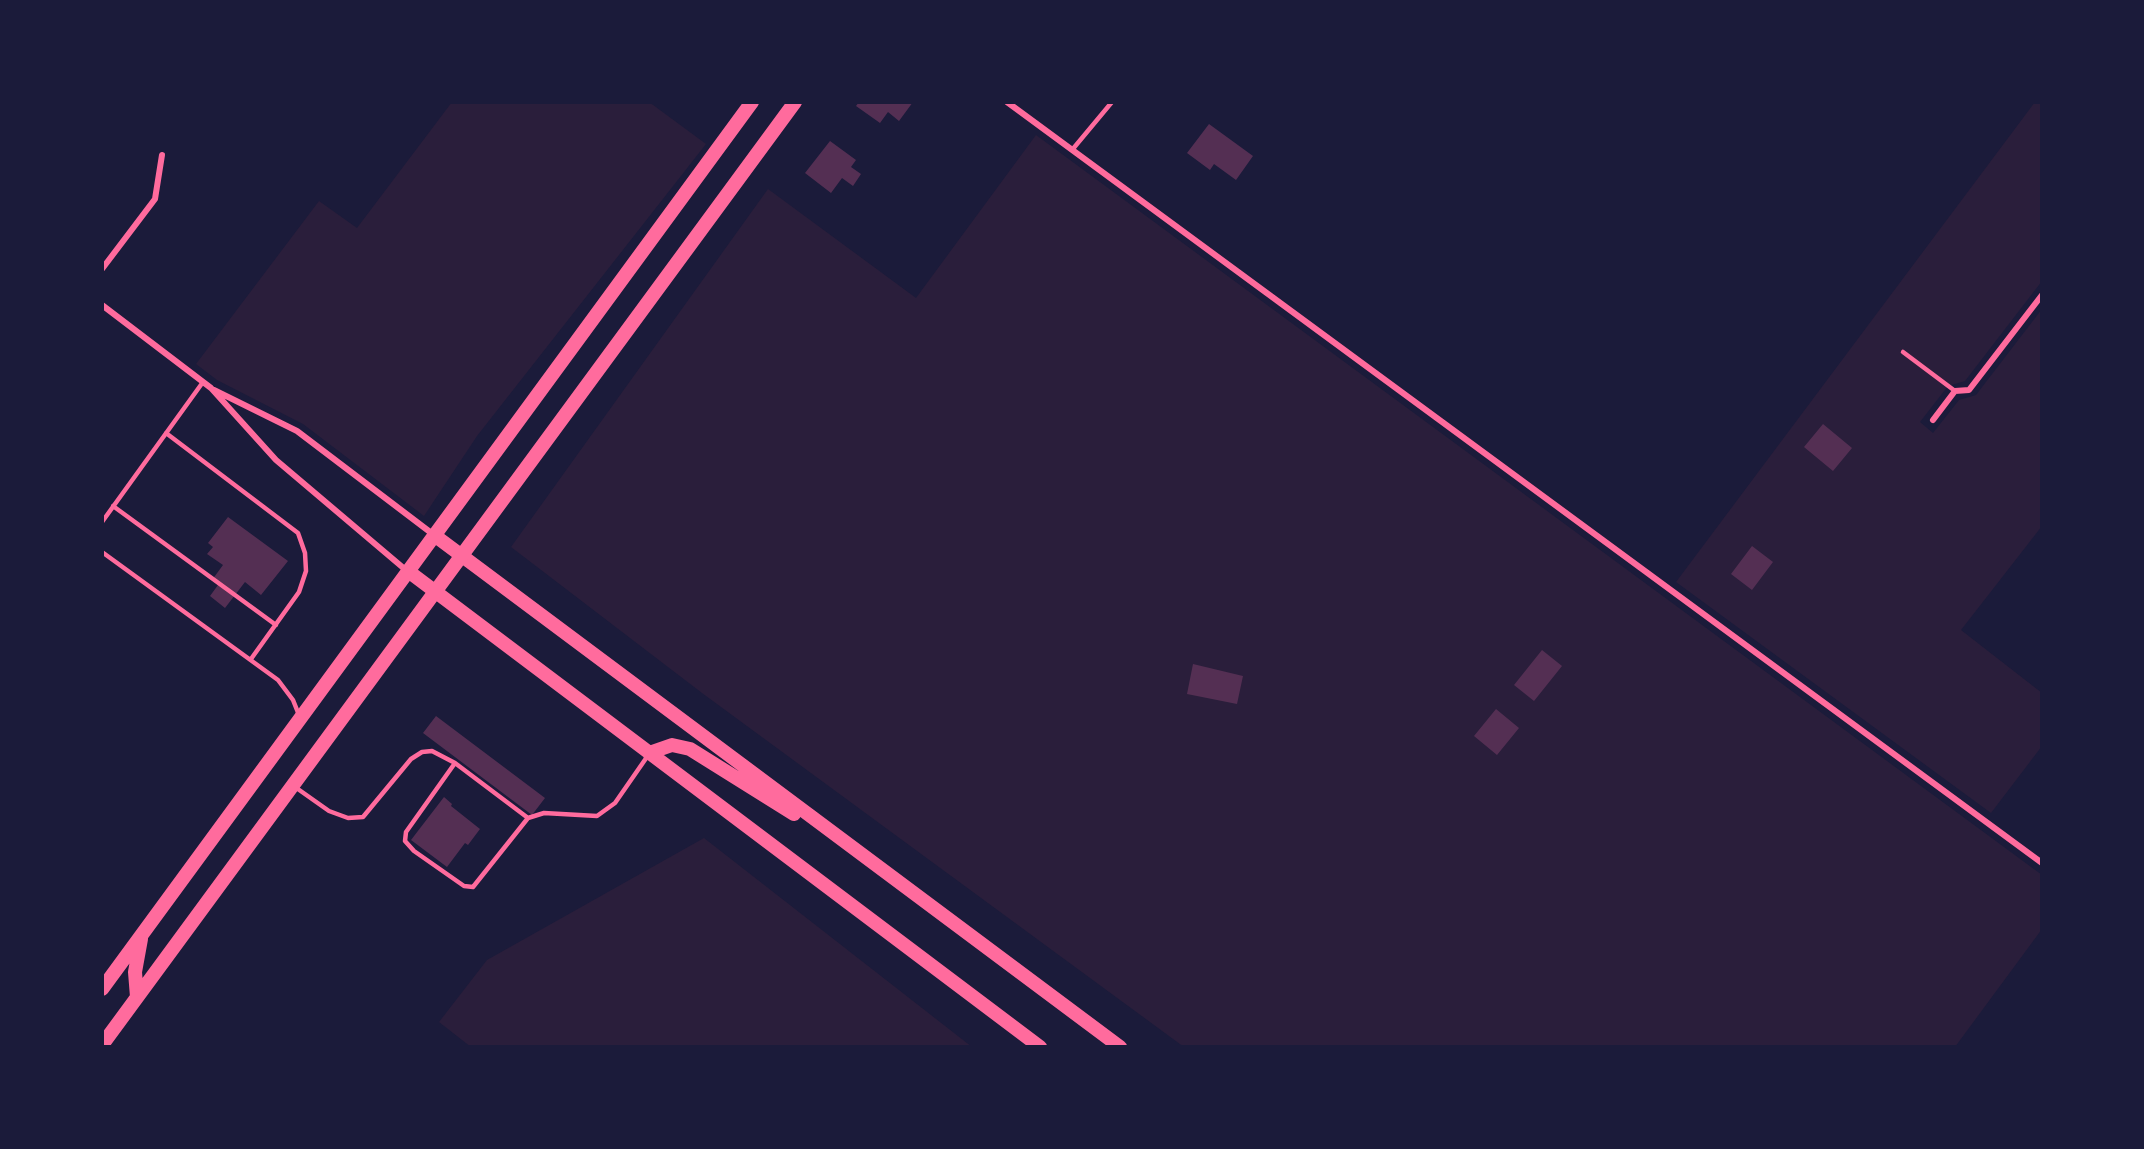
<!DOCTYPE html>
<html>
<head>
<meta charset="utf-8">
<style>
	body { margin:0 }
	#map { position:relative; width:2144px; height:1149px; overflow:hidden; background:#1b1b3a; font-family:"Work Sans",sans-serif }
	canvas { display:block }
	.frame { position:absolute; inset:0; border:104px solid #1b1b3a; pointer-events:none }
</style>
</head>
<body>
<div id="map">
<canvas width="2144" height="1149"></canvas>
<div class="frame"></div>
</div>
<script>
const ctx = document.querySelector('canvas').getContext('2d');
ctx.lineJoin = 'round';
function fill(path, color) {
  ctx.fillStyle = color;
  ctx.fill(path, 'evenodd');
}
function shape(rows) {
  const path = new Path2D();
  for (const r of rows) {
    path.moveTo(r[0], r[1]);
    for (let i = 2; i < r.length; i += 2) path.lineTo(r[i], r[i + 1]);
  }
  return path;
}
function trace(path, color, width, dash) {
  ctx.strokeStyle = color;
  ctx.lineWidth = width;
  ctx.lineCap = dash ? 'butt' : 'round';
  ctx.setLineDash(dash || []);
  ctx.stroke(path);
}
fill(shape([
	[452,102,649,102,706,144,477,436,424,516,303,424,217,380,196,364,319,201,357,228],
	[2035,102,2042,102,2042,281,1965,381,1948,386,1920,422,1933,433,1959,400,1976,395,2042,309,2042,526,1961,630,2042,693,2042,746,1991,813,1676,582],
	[1036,135,2042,875,2042,929,1955,1047,1184,1047,702,693,511,547,768,189,916,298],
	[704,838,972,1047,471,1047,439,1022,487,960]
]), '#2a1e3b');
fill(shape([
	[859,102,913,102,899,121,888,112,880,123,856,106],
	[1209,124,1253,156,1236,180,1214,164,1210,170,1187,153],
	[830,141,856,160,851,167,861,174,853,186,842,178,831,193,805,173],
	[1823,424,1852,448,1833,471,1804,447],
	[228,517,288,561,261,595,245,582,225,608,210,596,218,585,212,580,223,565,207,554,213,547,208,543],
	[1752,546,1773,562,1752,590,1731,574],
	[1542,650,1562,666,1534,701,1514,685],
	[1193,664,1243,676,1237,704,1187,694],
	[1496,709,1519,728,1497,755,1474,736],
	[436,716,545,798,532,815,423,733],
	[444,797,452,804,451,806,480,829,468,845,465,843,447,867,411,840]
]), '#542f53');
trace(shape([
	[1072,150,1112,102],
	[1903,352,1955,391],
	[166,433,298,533,305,553,306,571,299,592,251,659],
	[113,506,276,625],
	[102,522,203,382],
	[102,552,278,680,293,700,299,715],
	[455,763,406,832,405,841,414,851,464,886,473,887,528,818],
	[295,787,329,811,348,818,363,817,411,759,422,752,432,751,455,763,528,818,544,813,597,816,615,803,649,754]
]), '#ff6b9d', 4.5);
trace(shape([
	[1007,102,2042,863],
	[102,269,155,199,162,155],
	[102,305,211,388,276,460,407,571],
	[214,390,297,431,434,535],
	[1933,420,1955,391,1969,390,2042,295]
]), '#ff6b9d', 6);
trace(shape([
	[434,535,1120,1047],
	[408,571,1040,1047],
	[649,753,672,745,690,749,794,814]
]), '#ff6b9d', 14);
trace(shape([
	[102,989,752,102],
	[137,997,135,972,141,939],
	[102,1045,795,102]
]), '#ff6b9d', 14);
</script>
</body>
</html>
